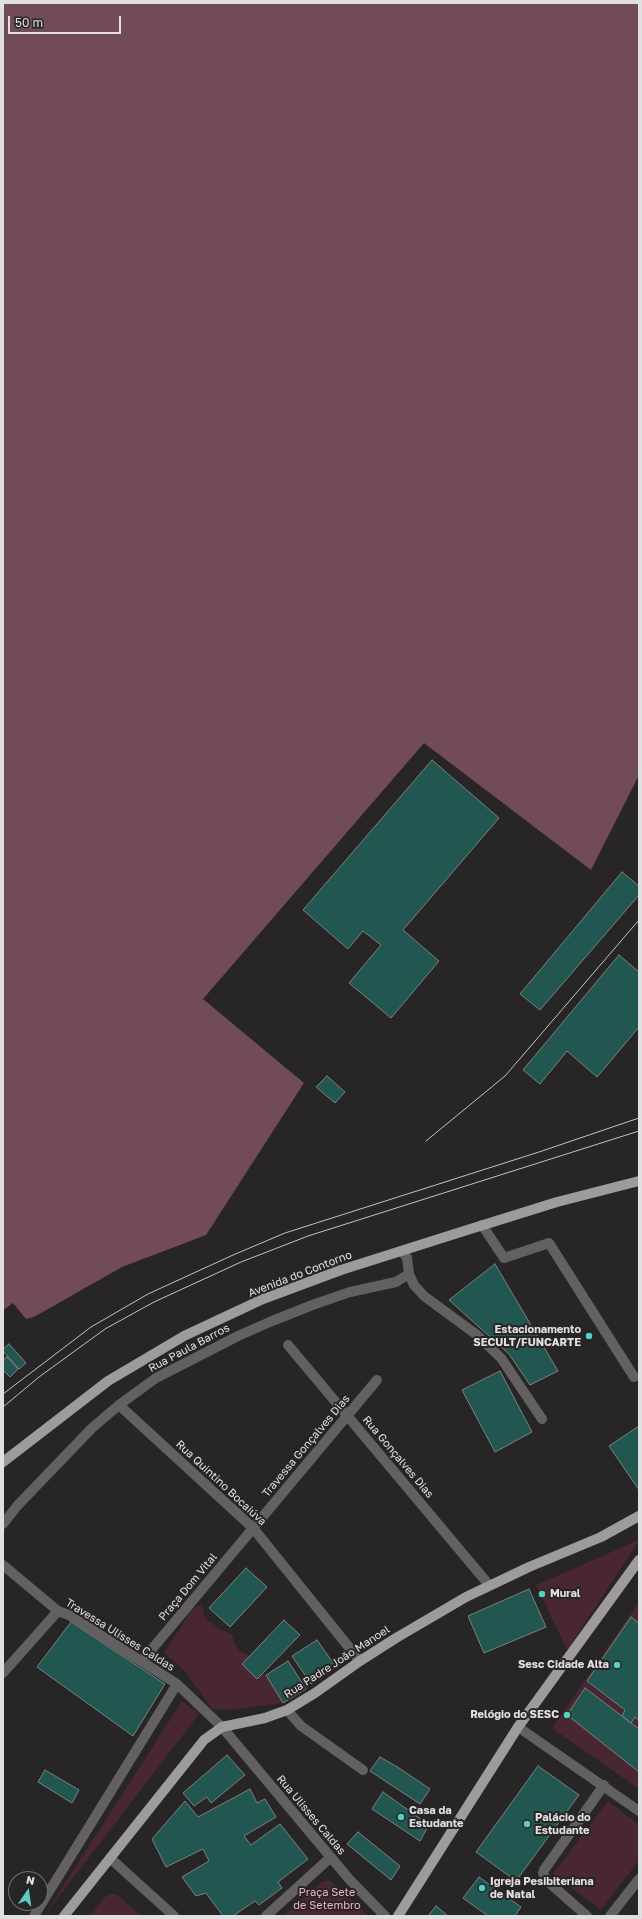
<!DOCTYPE html>
<html>
<head>
<meta charset="utf-8">
<style>
	body { margin:0 }
	#map { position:relative; width:642px; height:1919px; overflow:hidden; background:#282526; font-family:"Golos Text",sans-serif }
	canvas { display:block }
	.frame { position:absolute; inset:0; border:4px solid #e1dfe0; pointer-events:none }
	.north { position:absolute; left:8px; top:1871px; width:40px; height:40px; box-sizing:border-box; background:#282526; border:1px solid #726f70; border-radius:50%; rotate:13deg; font-size:11px; font-weight:700; line-height:16px; text-align:center; color:#e1dfe0 }
	.north::after { content:''; display:block; margin:auto; width:14px; height:18px; background:#56cec4; clip-path:polygon(50% 0,100% 100%,50% 72%,0 100%) }
	.scale { position:absolute; left:8px; top:16px; width:113px; height:18px; box-sizing:border-box; border:2px solid #e1dfe0; border-top:0; padding-left:5px; font-size:12px; line-height:14px; white-space:nowrap; color:#e1dfe0; -webkit-text-stroke:3px #282526; paint-order:stroke }
</style>
</head>
<body>
<div id="map">
<canvas width="642" height="1919"></canvas>
<div class="frame"></div>
<div class="north">N</div>
<div class="scale">50 m</div>
</div>
<script>
const ctx = document.querySelector('canvas').getContext('2d');
ctx.lineJoin = 'round';
function fill(path, color) {
  ctx.fillStyle = color;
  ctx.fill(path, 'evenodd');
}
function shape(rows) {
  const path = new Path2D();
  for (const r of rows) {
    path.moveTo(r[0], r[1]);
    for (let i = 2; i < r.length; i += 2) path.lineTo(r[i], r[i + 1]);
  }
  return path;
}
function trace(path, color, width, dash) {
  ctx.strokeStyle = color;
  ctx.lineWidth = width;
  ctx.lineCap = dash ? 'butt' : 'round';
  ctx.setLineDash(dash || []);
  ctx.stroke(path);
}
function write(font, color, halo, rows, align = 'center') {
  ctx.font = font + ' "Golos Text",sans-serif';
  ctx.lineWidth = 4;
  ctx.setLineDash([]);
  ctx.textBaseline = 'middle';
  ctx.strokeStyle = halo;
  ctx.fillStyle = color;
  for (const [text, x, y, turn = 0] of rows) {
    ctx.save();
    ctx.translate(x, y);
    ctx.rotate((+turn || 0) * Math.PI / 180);
    ctx.textAlign = isNaN(turn) ? turn : align;
    if (halo) ctx.strokeText(text, 0, 0);
    ctx.fillText(text, 0, 0);
    ctx.restore();
  }
}
fill(shape([
	[639,1540,639,1541,567,1650,536,1585],
	[639,1602,639,1789,552,1728],
	[202,1605,205,1618,221,1630,232,1634,234,1643,239,1650,249,1656,242,1664,257,1679,262,1674,266,1675,283,1703,228,1710,212,1709,185,1671,164,1653,193,1608],
	[182,1701,199,1714,44,1916],
	[608,1801,639,1825,639,1860,601,1910,553,1874],
	[323,1881,330,1881,369,1916,283,1916],
	[112,1894,117,1895,142,1916,90,1916,106,1896]
]), '#482733');
fill(shape([
	[3,3,639,3,639,775,591,870,424,743,203,999,304,1083,206,1235,122,1267,34,1317,26,1319,13,1303,3,1310]
]), '#724b58');
const building = shape([
	[432,760,499,818,403,930,439,961,391,1018,349,983,381,945,363,931,348,949,303,910,432,760],
	[622,872,639,886,639,895,540,1010,520,994,622,872],
	[619,955,639,972,639,1027,597,1077,567,1051,540,1084,523,1070,619,955],
	[327,1076,345,1092,335,1103,316,1087,327,1076],
	[495,1264,558,1371,530,1385,509,1354,449,1300,495,1264],
	[9,1344,26,1363,19,1369,3,1351,3,1349,9,1344],
	[7,1357,18,1369,10,1377,3,1370,3,1360,7,1357],
	[500,1371,532,1432,495,1452,462,1390,500,1371],
	[639,1426,639,1490,609,1446,639,1426],
	[246,1568,267,1587,230,1627,209,1608,246,1568],
	[529,1589,546,1627,484,1653,468,1616,529,1589],
	[631,1617,639,1623,639,1720,635,1717,631,1723,622,1716,625,1710,587,1681,631,1617],
	[284,1620,300,1635,257,1679,242,1664,284,1620],
	[71,1622,165,1684,133,1736,37,1667,71,1622],
	[317,1640,336,1667,311,1684,292,1656,317,1640],
	[288,1661,306,1689,283,1703,266,1675,288,1661],
	[585,1688,639,1729,639,1772,567,1715,585,1688],
	[227,1755,245,1775,211,1803,207,1797,194,1806,183,1793,227,1755],
	[380,1757,399,1768,430,1789,420,1804,370,1771,380,1757],
	[538,1766,579,1795,516,1881,476,1852,538,1766],
	[45,1770,79,1790,72,1803,38,1782,45,1770],
	[250,1789,257,1803,265,1799,276,1817,244,1836,251,1845,280,1824,308,1859,278,1882,282,1888,259,1905,255,1901,233,1916,223,1916,206,1893,196,1896,182,1877,209,1861,203,1849,166,1867,152,1839,185,1801,198,1817,250,1789],
	[383,1792,429,1825,420,1841,372,1809,383,1792],
	[358,1832,400,1866,391,1880,347,1844,358,1832],
	[479,1877,521,1907,515,1916,488,1916,463,1898,479,1877],
	[436,1906,448,1916,428,1916,436,1906]
]);
fill(building, '#215651');
trace(building, '#7d8181', 1);
trace(shape([
	[482,1225,504,1258,549,1243,634,1377],
	[402,1251,407,1258,409,1274,414,1285,424,1296,477,1335,501,1358,542,1419],
	[288,1345,489,1585],
	[119,1405,253,1528,360,1661],
	[3,1524,18,1505,92,1428,119,1405,156,1378,238,1336,272,1321,315,1304,350,1292,396,1282,409,1274],
	[3,1565,58,1611,69,1615,177,1684,222,1727,349,1879,385,1916],
	[142,1661,377,1380],
	[3,1673,58,1611],
	[287,1710,301,1726,363,1770],
	[518,1727,639,1811],
	[110,1858,174,1916],
	[34,1916,177,1684],
	[266,1916,331,1857],
	[587,1916,546,1880,543,1873,544,1870,604,1785],
	[610,1916,639,1879]
]), '#626061', 10);
trace(shape([
	[3,1462,108,1381,184,1336,263,1299,341,1270,464,1231,557,1202,639,1181],
	[64,1916,204,1740,222,1727,265,1718,287,1710,315,1693,360,1661,396,1638,466,1597,529,1567,601,1537,639,1516],
	[398,1916,518,1727,639,1560]
]), '#9e9b9c', 10);
trace(shape([
	[426,1141,505,1076,639,920],
	[3,1394,91,1327,148,1294,233,1255,285,1233,539,1152,639,1118],
	[3,1407,39,1377,105,1329,154,1302,241,1262,308,1236,639,1131]
]), '#c4c2c3', 1);
for (const [x, y, r, color] of [
	[589,1336,4,"#56cec4"],
	[542,1594,4,"#56cec4"],
	[617,1665,4,"#56cec4"],
	[567,1715,4,"#56cec4"],
	[401,1817,4,"#56cec4"],
	[527,1824,4,"#56cec4"],
	[482,1888,4,"#56cec4"]
]) {
  const dot = new Path2D();
  dot.arc(x, y, r, 0, 2 * Math.PI);
  ctx.fillStyle = color;
  ctx.fill(dot);
  trace(dot, '#282526', 1.5);
}
write('11px', '#e1dfe0', '#282526', [
	["Avenida do Contorno",300,1274,-21],
	["Rua Paula Barros",189,1348,-28],
	["Travessa Gonçalves Dias",306,1446,-50],
	["Rua Gonçalves Dias",398,1457,50],
	["Rua Quintino Bocaiúva",221,1483,43],
	["Praça Dom Vital",188,1587,-50],
	["Travessa Ulisses Caldas",120,1635,32],
	["Rua Padre João Manoel",337,1662,-33],
	["Rua Ulisses Caldas",311,1815,50]
]);
write('bold 11px', '#e1dfe0', '#282526', [
	["Estacionamento",581,1330,"right"],
	["SECULT/FUNCARTE",581,1343,"right"],
	["Mural",550,1594],
	["Sesc Cidade Alta",609,1665,"right"],
	["Relógio do SESC",559,1715,"right"],
	["Casa da",409,1811],
	["Estudante",409,1824],
	["Palácio do",535,1818],
	["Estudante",535,1831],
	["Igreja Pesibiteriana",490,1882],
	["de Natal",490,1895]
], 'left');
write('11px', '#f4aec4', '#282526', [
	["Praça Sete",327,1893],
	["de Setembro",327,1906]
]);
</script>
</body>
</html>
